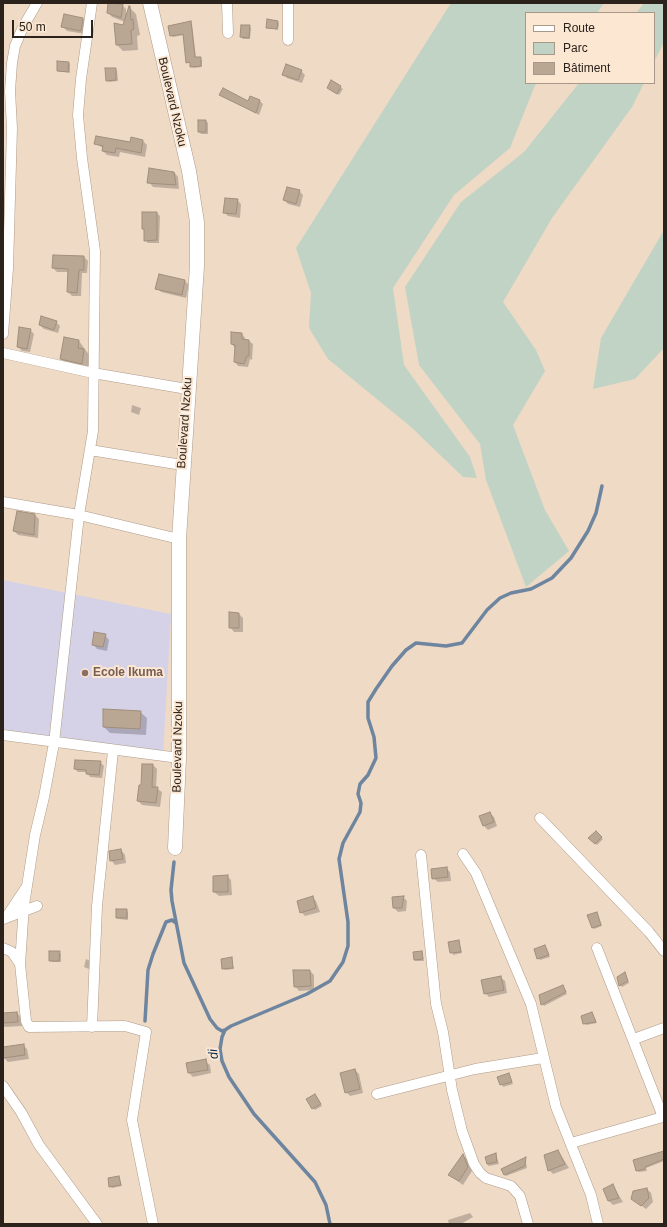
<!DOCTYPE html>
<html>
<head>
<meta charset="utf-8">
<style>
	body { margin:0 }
	#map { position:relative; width:667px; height:1227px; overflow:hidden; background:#efdac6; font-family:Helvetica,sans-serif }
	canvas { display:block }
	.frame { position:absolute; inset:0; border:4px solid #2a221b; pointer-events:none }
	.legend { position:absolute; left:525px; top:12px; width:130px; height:72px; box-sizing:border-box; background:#fce7d3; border:1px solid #a89889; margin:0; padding:5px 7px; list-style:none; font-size:12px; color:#2a221b }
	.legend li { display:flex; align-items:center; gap:8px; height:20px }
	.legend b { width:20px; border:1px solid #a89889 }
	.scale { position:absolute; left:12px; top:20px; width:81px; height:18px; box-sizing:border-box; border:2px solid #2a221b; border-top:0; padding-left:5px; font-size:12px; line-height:14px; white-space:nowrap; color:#2a221b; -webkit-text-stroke:3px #fce7d3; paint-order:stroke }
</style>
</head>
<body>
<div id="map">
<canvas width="667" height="1227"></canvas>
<div class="frame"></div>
<ul class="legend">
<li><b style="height:5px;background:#fff"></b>Route</li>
<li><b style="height:11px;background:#c1d3c4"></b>Parc</li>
<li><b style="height:11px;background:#baa793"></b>Bâtiment</li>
</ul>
<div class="scale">50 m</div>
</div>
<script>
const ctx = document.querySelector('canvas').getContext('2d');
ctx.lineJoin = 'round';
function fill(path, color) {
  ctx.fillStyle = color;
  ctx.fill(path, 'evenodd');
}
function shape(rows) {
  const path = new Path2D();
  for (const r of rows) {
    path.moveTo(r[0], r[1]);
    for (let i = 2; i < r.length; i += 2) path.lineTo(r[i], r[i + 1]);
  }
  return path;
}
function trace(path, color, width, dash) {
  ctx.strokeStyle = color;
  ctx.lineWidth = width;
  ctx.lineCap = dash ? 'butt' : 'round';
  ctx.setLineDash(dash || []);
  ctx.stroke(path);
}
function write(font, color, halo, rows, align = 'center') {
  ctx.font = font + ' Helvetica,sans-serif';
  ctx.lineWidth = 4;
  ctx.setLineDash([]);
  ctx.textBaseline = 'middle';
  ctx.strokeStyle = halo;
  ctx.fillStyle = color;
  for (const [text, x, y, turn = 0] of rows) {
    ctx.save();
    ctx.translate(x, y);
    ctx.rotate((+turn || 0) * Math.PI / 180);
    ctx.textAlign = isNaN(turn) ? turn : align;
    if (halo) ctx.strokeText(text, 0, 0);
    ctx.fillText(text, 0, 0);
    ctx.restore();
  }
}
fill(shape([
	[3,580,171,614,163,755,3,733]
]), '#d5d1e7');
fill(shape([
	[451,3,604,3,597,13,526,13,526,83,536,83,510,148,454,195,393,288,404,365,470,457,477,478,463,477,411,427,328,359,309,328,311,293,296,248],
	[644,3,664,3,664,42,654,62,654,13,636,13],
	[579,83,644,83,632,107,552,218,503,302,536,350,545,371,513,425,545,510,569,551,526,587,486,480,480,444,419,365,405,287,461,202,524,152],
	[664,230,664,348,635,379,593,389,601,338]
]), '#c1d3c4');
fill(shape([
	[122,5,126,9,126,16,129,7,136,14,140,35,137,36,138,50,123,51,117,45,125,22,112,17,108,12],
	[83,19,87,23,85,34,67,31,63,27],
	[190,22,192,24,196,58,202,60,202,67,193,68,191,64,187,62,184,35,173,37,171,35],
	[278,22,279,24,278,30,267,27],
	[249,26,251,28,250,39,243,39,241,37],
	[69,63,70,64,70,73,58,70],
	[115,69,117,71,118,81,109,82,107,80],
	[301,71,305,75,302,83,287,78,283,74],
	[332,81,343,89,339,95,330,89],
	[221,94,248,102,251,97,260,101,263,104,259,115],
	[206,121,208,123,208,134,201,134,199,132],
	[131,138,143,141,147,145,145,157,120,152,119,157,107,155,103,151,103,148,95,143,130,144],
	[174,172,178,177,179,189,153,187,149,182],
	[299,191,303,195,300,207,288,204,284,200],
	[237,200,241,204,240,218,228,216,224,212],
	[157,213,160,216,159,243,148,243,145,240,145,231,143,229],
	[54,256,84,257,88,261,87,273,82,273,81,296,72,296,68,292,69,272,57,272,53,268],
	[185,281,189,285,186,298,161,292,157,288],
	[56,322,60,326,58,333,44,329,40,325],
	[30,330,34,334,30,352,22,351,18,347],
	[242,334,245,338,245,341,249,341,253,344,252,360,250,359,248,367,238,366,235,362,235,348,232,344],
	[79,341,90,356,88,370,67,365,61,359],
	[132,405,141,408,139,415,131,412],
	[35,515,39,519,38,538,18,535,14,531],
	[239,614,243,618,243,632,234,632,230,627],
	[105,635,109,640,107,651,97,649,93,644],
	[104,710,140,712,147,718,146,735,110,733,104,727],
	[100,762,104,766,102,778,90,777,87,772,78,772,75,769],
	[153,765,157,769,156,788,162,792,160,807,142,805,138,801,142,787],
	[490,813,494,817,497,826,488,830,484,826,480,817],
	[596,832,603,839,597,845,590,838],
	[121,850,125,855,126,863,115,865,111,860],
	[446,868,450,872,451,881,438,882,433,878],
	[227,876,231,880,232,895,219,896,214,892],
	[312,897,316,901,320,912,305,916,301,912],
	[403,897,407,901,406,911,398,912,394,908],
	[126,910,128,912,128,920,119,919,117,918],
	[597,913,602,926,594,929,592,927],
	[459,941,462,953,453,955,449,942],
	[545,946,550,957,540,960,538,958],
	[59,952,61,954,61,962,52,962,50,960],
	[422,952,424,961,416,961,414,960],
	[231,958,234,969,225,970,223,968],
	[86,959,90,961,89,969,84,967],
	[310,971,314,975,314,990,299,991,295,986],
	[625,973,629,983,622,987,620,985],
	[500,977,505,981,507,993,489,997,485,993],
	[564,988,567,994,544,1006,542,1004],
	[17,1013,21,1017,22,1026,5,1027,3,1025,3,1014],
	[592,1013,597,1023,586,1025,584,1023],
	[23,1045,27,1049,29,1059,8,1062,4,1058,3,1048],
	[205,1061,210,1065,211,1073,193,1077,189,1073],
	[355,1070,359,1074,363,1093,350,1096,346,1092],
	[509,1074,513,1084,503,1087,499,1077],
	[317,1097,322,1106,315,1110,313,1108],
	[558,1151,569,1168,553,1174,549,1170],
	[664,1152,664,1161,646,1168,647,1171,639,1172,637,1171],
	[463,1155,467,1159,472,1171,463,1185,449,1175],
	[496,1155,499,1164,489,1166,487,1164],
	[525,1158,527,1168,506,1176,504,1174],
	[119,1178,122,1186,112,1188,110,1186],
	[613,1186,623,1202,613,1205,609,1201,605,1189],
	[647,1189,651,1193,653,1202,646,1209,632,1199],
	[470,1213,473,1217,461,1224,449,1224,448,1220]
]), '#0003');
trace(shape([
	[174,862,171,890,172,901,184,963,210,1019,217,1028,222,1031,225,1030],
	[145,1021,148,970,153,954,166,922,172,920,176,923],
	[330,1224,326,1205,315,1182,254,1114,229,1077,222,1061,220,1049,222,1037,225,1030,231,1026,307,994,330,981,343,962,348,946,348,922,339,859,343,843,360,812,361,803,358,794,360,784,368,775,376,758,374,737,368,718,368,702,376,689,392,666,406,650,416,643,446,646,462,643,487,610,500,598,511,593,531,589,552,578,571,558,588,531,596,513,602,486]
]), '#6e859f', 3.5);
const building = shape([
	[108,3,123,4,121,18,107,13,108,3],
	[129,6,130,6,131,20,133,19,134,29,131,30,132,44,116,45,114,23,123,25,129,6],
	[64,14,83,18,81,31,61,27,64,14],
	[267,19,278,21,277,29,266,28,267,19],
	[191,21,195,57,201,57,201,66,190,67,190,62,186,63,183,34,170,36,168,26,191,21],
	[241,25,250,25,249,38,240,37,241,25],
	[57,61,69,62,68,72,57,71,57,61],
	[286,64,302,70,298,80,282,75,286,64],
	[105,68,116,68,116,80,106,81,105,68],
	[331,80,341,86,337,94,327,88,331,80],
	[223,88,248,101,250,96,260,100,256,113,219,95,223,88],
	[198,120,206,120,206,132,198,132,198,120],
	[96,136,130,142,131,137,143,140,141,153,116,148,115,153,102,151,103,146,94,144,96,136],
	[149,168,174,172,176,185,147,183,149,168],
	[287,187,300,190,296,204,283,200,287,187],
	[225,198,238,199,236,214,223,213,225,198],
	[142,212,157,212,157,240,144,241,144,229,142,229,142,212],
	[53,255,84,256,84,270,79,270,77,293,67,292,68,269,52,268,53,255],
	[159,274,185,280,182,295,155,289,159,274],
	[41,316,57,321,54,330,39,325,41,316],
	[19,327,31,329,27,349,17,347,19,327],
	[231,332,242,333,242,339,249,340,249,356,247,356,244,364,234,362,235,345,231,344,231,332],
	[64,337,79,340,78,348,84,349,82,364,60,359,64,337],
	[17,511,35,514,34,535,13,531,17,511],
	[229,612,239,613,239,628,229,628,229,612],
	[94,632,106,634,103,647,92,645,94,632],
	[103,709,141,711,140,729,103,727,103,709],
	[75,760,101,761,99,775,86,774,86,770,74,769,75,760],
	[142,764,153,764,152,787,158,787,156,803,137,801,139,785,141,785,142,764],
	[490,812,494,822,483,826,479,816,490,812],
	[596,831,602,837,595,844,588,838,596,831],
	[121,849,123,859,110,861,109,851,121,849],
	[447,867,448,877,432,879,431,869,447,867],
	[228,875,228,892,213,892,213,876,228,875],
	[313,896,316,908,300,913,297,901,313,896],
	[404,896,402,908,393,908,392,897,404,896],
	[116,909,127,909,127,918,116,918,116,909],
	[597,912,601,925,592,928,587,915,597,912],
	[459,940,461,952,450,953,448,942,459,940],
	[545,945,549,955,537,959,534,949,545,945],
	[49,951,60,951,59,961,49,961,49,951],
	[422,951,423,959,414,960,413,952,422,951],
	[232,957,233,968,222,969,221,959,232,957],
	[293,970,310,970,311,986,294,987,293,970],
	[625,972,628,981,619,986,617,977,625,972],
	[501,976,504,990,484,994,481,980,501,976],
	[563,985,566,992,541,1005,539,995,563,985],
	[17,1012,18,1022,3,1023,3,1013,17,1012],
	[592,1012,596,1022,583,1024,581,1016,592,1012],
	[24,1044,25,1055,3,1058,3,1047,24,1044],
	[206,1059,208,1070,188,1073,186,1063,206,1059],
	[355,1069,360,1089,345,1093,340,1073,355,1069],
	[509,1073,512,1082,500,1085,497,1077,509,1073],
	[315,1094,321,1104,312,1109,306,1099,315,1094],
	[558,1150,565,1164,548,1171,544,1155,558,1150],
	[664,1151,664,1159,645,1167,645,1169,636,1171,633,1160,664,1151],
	[496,1153,497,1162,487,1164,485,1157,496,1153],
	[463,1154,468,1167,459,1181,448,1175,463,1154],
	[526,1157,525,1166,504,1175,501,1169,526,1157],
	[119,1176,121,1185,109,1187,108,1178,119,1176],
	[613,1184,619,1198,608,1201,603,1189,613,1184],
	[647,1188,649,1198,641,1206,631,1199,633,1191,647,1188]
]);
fill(building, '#baa793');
trace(building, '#a18e7b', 1);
const street = shape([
	[92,3,81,79,78,115,82,158,95,251,93,431,79,515,54,743,44,797,35,835,24,905,20,964,26,1021,29,1027,125,1026,146,1032,132,1120,153,1224],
	[227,3,228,33],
	[288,3,288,40],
	[3,334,8,268,12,128,10,91,12,63,15,46,23,27,37,3],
	[3,353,93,373,187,389],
	[90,450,182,465],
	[3,502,79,515,179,539],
	[3,735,179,758],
	[540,818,649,932,664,951],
	[463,854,476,873,531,1004,556,1107,591,1195,598,1224],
	[421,855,436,1004,443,1032,452,1090,462,1131,474,1164,480,1173,486,1178,511,1186,520,1196,528,1224],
	[7,916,25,889],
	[3,919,37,906],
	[3,948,12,952,20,964],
	[92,1027,97,906,113,751],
	[634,1039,664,1028],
	[3,1086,21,1112,39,1145,97,1224],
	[377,1094,475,1069,543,1058],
	[571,1143,663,1117,597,948]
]);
const secondary = shape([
	[150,3,189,171,197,222,197,266,179,539,179,758,175,848]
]);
trace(street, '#ae9b88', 11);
trace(secondary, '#ae9b88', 15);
trace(street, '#fff', 10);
trace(secondary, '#fff', 14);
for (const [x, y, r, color] of [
	[85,673,4,"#8d6e63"]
]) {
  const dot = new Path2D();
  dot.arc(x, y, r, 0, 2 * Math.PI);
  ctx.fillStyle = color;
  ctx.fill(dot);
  trace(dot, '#fce7d3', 1.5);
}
write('12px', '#2a221b', '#fce7d3', [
	["Boulevard Nzoku",172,102,77],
	["Boulevard Nzoku",185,423,-86],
	["Boulevard Nzoku",178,747,-89]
]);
write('bold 12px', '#785e54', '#fce7d3', [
	["Ecole Ikuma",93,673]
], 'left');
write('italic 13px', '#052a4e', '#fce7d3', [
	["di",214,1054,-96]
]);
</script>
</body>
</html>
